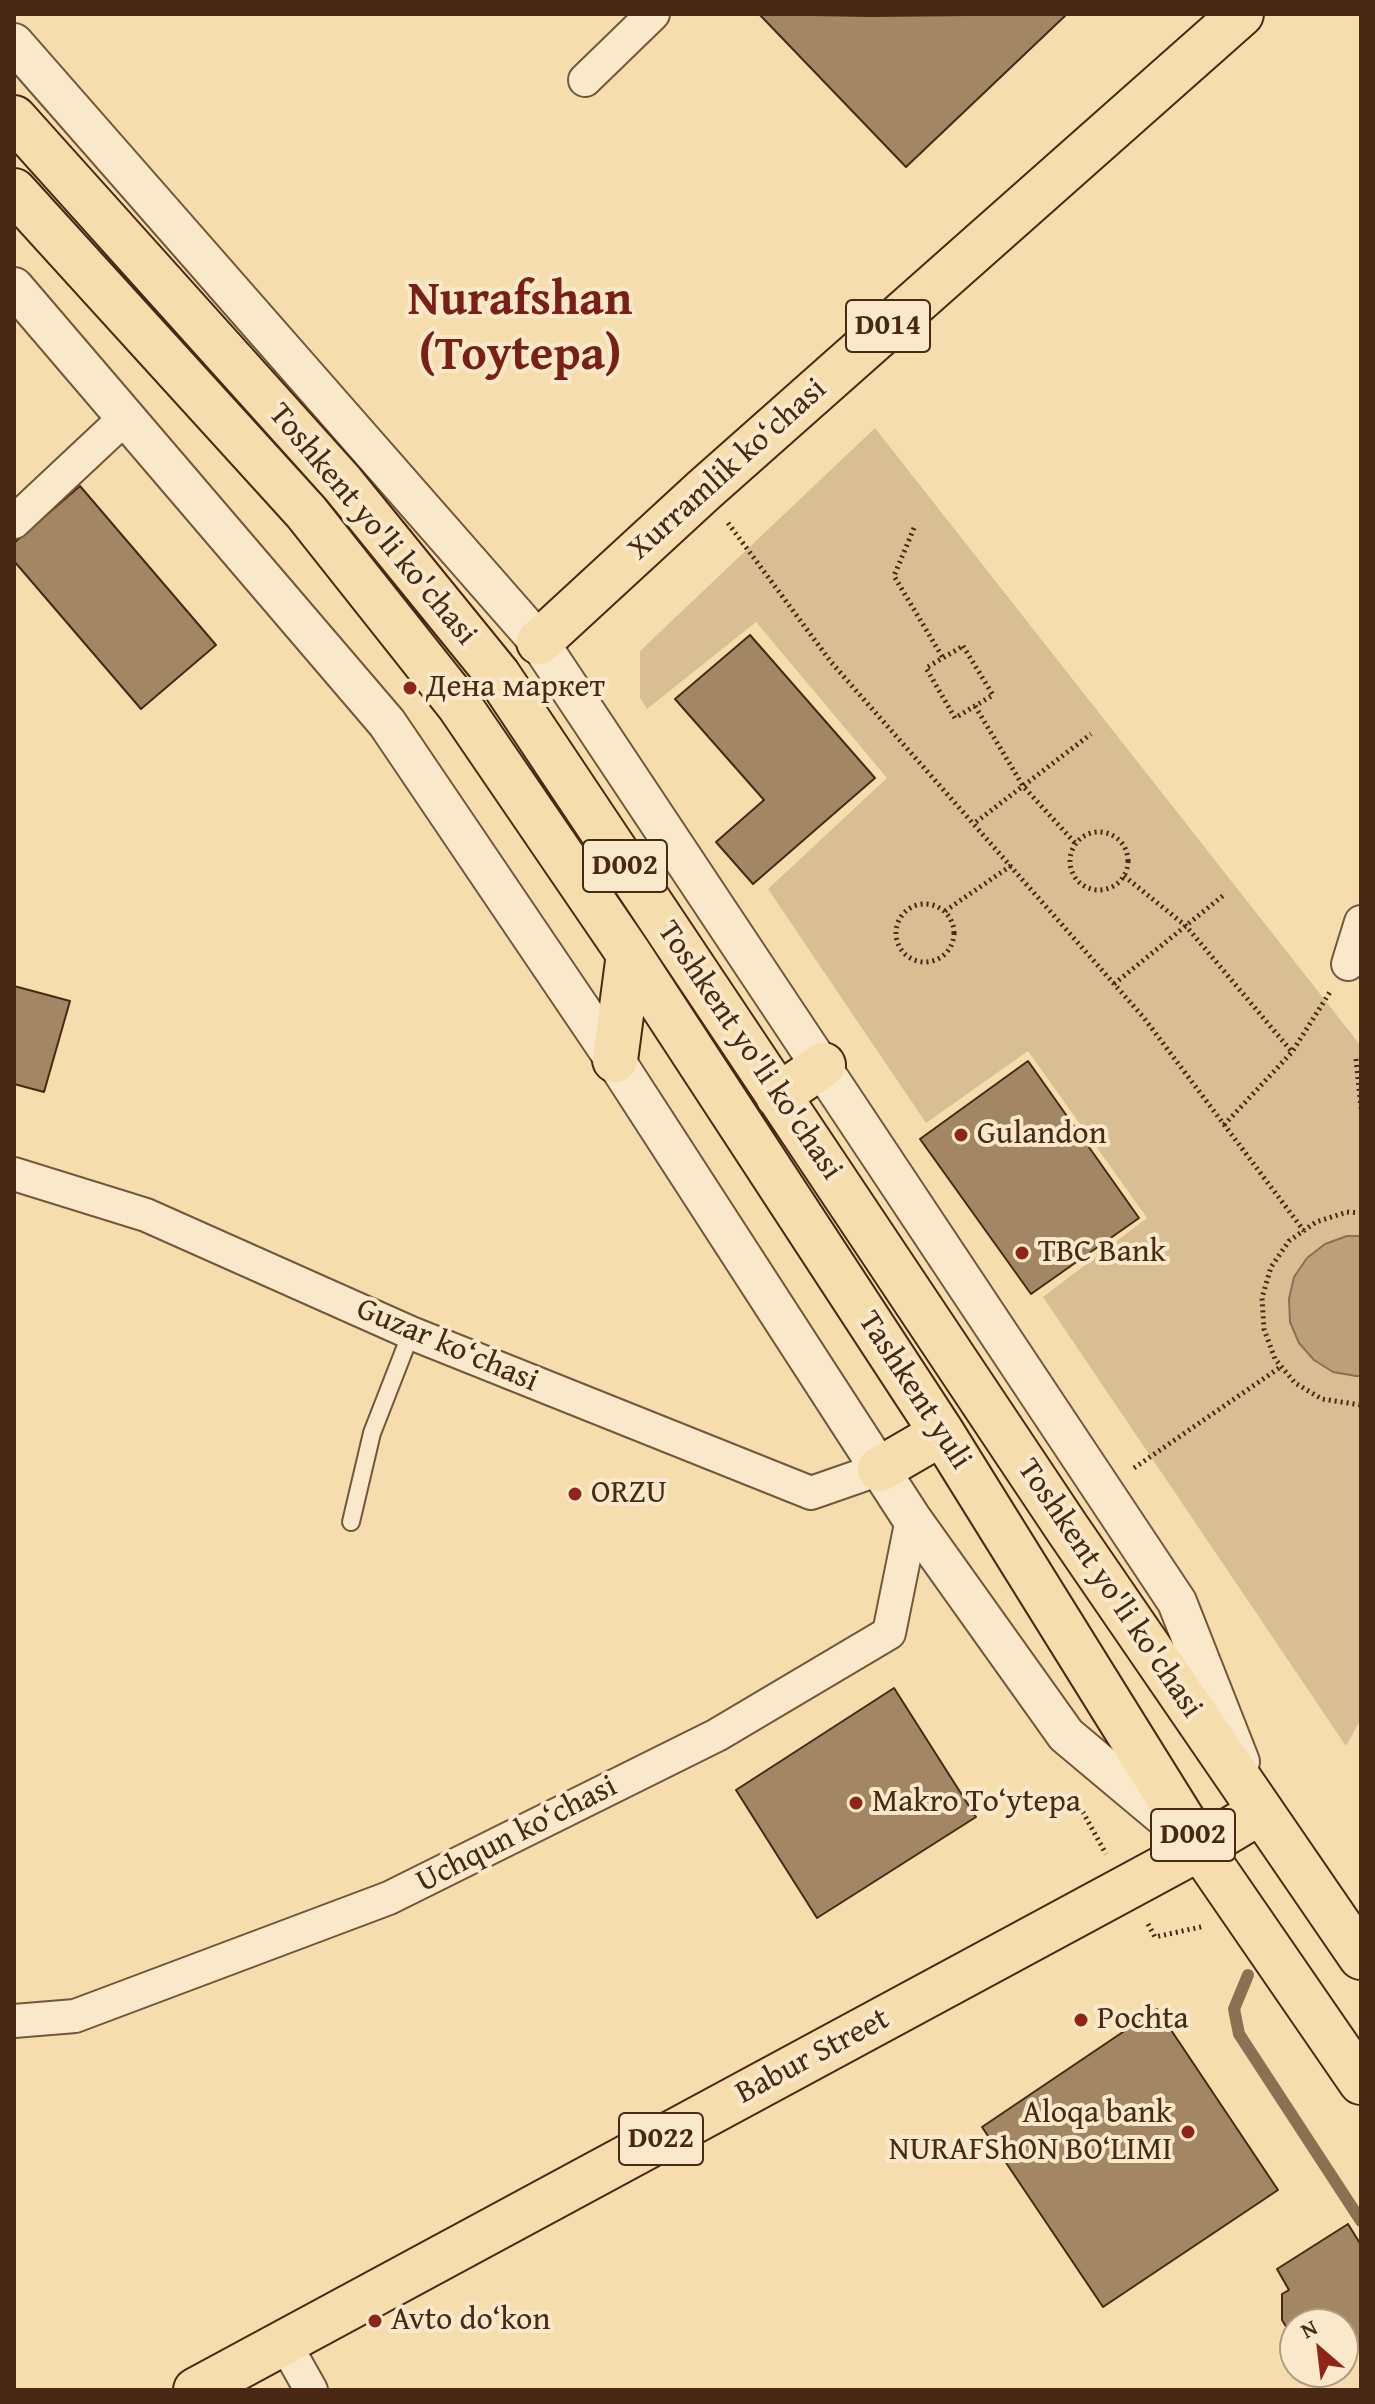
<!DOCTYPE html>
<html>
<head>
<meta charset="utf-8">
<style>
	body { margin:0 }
	#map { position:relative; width:1375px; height:2404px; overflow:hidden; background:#f6ddad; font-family:"Gentium Book Plus",serif }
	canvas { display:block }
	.frame { position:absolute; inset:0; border:16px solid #492914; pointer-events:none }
	.north { position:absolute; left:1279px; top:2308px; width:80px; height:80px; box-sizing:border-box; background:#f9e9ca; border:2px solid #b39c81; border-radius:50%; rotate:332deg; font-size:22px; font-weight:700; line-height:32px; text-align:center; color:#492914 }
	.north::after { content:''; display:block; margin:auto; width:28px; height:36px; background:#8f2418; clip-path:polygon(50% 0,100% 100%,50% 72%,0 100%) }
</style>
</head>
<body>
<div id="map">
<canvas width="1375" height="2404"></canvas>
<div class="frame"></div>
<div class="north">N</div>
</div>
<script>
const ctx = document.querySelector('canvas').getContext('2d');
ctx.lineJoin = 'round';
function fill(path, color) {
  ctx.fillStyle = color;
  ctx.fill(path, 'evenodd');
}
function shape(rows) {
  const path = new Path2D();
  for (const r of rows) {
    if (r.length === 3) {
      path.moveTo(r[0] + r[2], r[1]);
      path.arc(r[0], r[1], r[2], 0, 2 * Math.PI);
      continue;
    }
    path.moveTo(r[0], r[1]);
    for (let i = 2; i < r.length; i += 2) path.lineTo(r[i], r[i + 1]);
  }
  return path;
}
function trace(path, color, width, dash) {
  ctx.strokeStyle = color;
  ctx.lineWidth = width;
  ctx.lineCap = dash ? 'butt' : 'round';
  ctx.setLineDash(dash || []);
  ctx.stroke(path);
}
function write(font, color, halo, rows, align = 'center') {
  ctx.font = font + ' "Gentium Book Plus",serif';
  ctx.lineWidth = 8;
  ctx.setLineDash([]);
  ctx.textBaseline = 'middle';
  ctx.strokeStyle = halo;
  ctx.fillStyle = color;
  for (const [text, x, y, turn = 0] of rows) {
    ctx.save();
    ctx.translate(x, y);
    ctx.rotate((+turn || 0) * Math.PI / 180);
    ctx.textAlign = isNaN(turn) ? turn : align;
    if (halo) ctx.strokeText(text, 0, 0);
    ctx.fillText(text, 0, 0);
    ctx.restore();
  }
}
fill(shape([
	[875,428,1361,1046,1361,1719,1346,1746,1043,1297,1147,1218,1028,1051,926,1123,768,889,887,778,756,622,647,709,640,698,640,651]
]), '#d9be93');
const water = shape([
	[1347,1236,1361,1236,1361,1376,1356,1376,1333,1372,1314,1360,1299,1343,1290,1322,1289,1299,1294,1277,1307,1258,1325,1244,1347,1236]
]);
fill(water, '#bba079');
trace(water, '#8d7051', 2);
trace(shape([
	[1248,1975,1234,2009,1239,2034,1361,2221]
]), '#8d7051', 12);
const building = shape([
	[759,14,870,16,1067,14,906,167,759,14],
	[80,486,216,645,141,709,14,561,14,543,80,486],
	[750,635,875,778,753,884,716,842,764,800,675,699,750,635],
	[14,986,70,1001,44,1092,14,1084,14,986],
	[1028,1061,1139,1218,1031,1294,920,1139,1028,1061],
	[894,1688,976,1817,817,1918,736,1790,894,1688],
	[1157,2009,1278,2190,1103,2307,982,2127,1157,2009],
	[1348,2224,1361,2245,1361,2345,1343,2356,1343,2324,1295,2324,1295,2341,1282,2320,1282,2294,1289,2290,1277,2269,1348,2224]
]);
fill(building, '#a38764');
trace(building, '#492914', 2);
const service = shape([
	[351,1522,372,1433,411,1333]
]);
const minor = shape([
	[585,80,653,14],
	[14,522,126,417],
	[1348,964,1361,922],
	[14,1174,146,1215,411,1333,811,1493,880,1469],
	[14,2021,75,2016,389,1898,717,1735,889,1633,912,1519],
	[284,2342,311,2390]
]);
const tertiary = shape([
	[14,43,539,642,1177,1602,1240,1762],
	[14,287,387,723,615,1060,912,1519,1066,1735,1183,1833]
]);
const primary = shape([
	[14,118,342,483,498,675,1067,1528,1361,1957],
	[14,191,306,512,459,705,629,954,942,1433,1200,1848,1361,2082],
	[539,642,704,490,1241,14],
	[615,1060,629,954],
	[778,1096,823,1065],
	[880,1469,942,1433],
	[196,2390,1200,1848,1260,1812]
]);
trace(service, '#74563a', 20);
trace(minor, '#74563a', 36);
trace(tertiary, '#74563a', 42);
trace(primary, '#492914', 48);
trace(shape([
	[728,523,831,662,1144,1018,1304,1231],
	[914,528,894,576,943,658],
	[963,646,993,695,955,718,926,668,963,646],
	[975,706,1023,786,1075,843],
	[976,822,1091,734],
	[1099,861,29],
	[1124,876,1186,926,1292,1052],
	[925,933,29],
	[945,911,1012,865],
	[1114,984,1225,894],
	[1356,1059,1361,1108],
	[1224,1125,1292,1052,1330,992],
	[1361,1213,1347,1212,1316,1222,1289,1241,1271,1267,1262,1298,1264,1329,1275,1359,1295,1383,1322,1399,1361,1405],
	[1134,1468,1282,1366],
	[1074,1796,1106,1854],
	[1148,1924,1155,1937,1205,1926]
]), '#492914', 5, [2, 4]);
trace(service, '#f9e9ca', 16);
trace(minor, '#f9e9ca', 32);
trace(tertiary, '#f9e9ca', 38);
trace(primary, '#f6ddad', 44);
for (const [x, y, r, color] of [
	[410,688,8,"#8f2418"],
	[961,1135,8,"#8f2418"],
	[1022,1253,8,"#8f2418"],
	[575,1494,8,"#8f2418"],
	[856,1803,8,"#8f2418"],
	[1081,2020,8,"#8f2418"],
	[1188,2132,8,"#8f2418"],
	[375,2321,8,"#8f2418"]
]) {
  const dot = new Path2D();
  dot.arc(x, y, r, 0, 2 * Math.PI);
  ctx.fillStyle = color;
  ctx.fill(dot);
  trace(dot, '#f9e9ca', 3);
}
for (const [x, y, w] of [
	[888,326,84],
	[625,866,84],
	[1193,1835,84],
	[661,2139,84]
]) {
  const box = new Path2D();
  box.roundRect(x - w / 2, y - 26, w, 52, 6);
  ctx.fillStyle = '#f9e9ca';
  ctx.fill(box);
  trace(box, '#492914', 2);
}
write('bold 30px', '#492914', null, [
	["D014",888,326],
	["D002",625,866],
	["D002",1193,1835],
	["D022",661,2139]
]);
write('32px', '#492914', '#f9e9ca', [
	["Xurramlik ko‘chasi",728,470,-42],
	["Toshkent yo'li ko'chasi",372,525,50],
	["Toshkent yo'li ko'chasi",749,1051,56],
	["Guzar ko‘chasi",447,1346,23],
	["Tashkent yuli",914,1391,57],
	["Toshkent yo'li ko'chasi",1109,1589,56],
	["Uchqun ko‘chasi",517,1835,-27],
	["Babur Street",813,2057,-28]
]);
write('32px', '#492914', '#f9e9ca', [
	["Дена маркет",426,688],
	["Gulandon",977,1135],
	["TBC Bank",1038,1253],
	["ORZU",591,1494],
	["Makro To‘ytepa",872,1803],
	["Pochta",1097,2020],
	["Aloqa bank",1172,2114,"right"],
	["NURAFShON BO‘LIMI",1172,2151,"right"],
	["Avto do‘kon",391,2321]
], 'left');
write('bold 48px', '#7a1f14', '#f9e9ca', [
	["Nurafshan",520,302],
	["(Toytepa)",520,357]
]);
</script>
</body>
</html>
